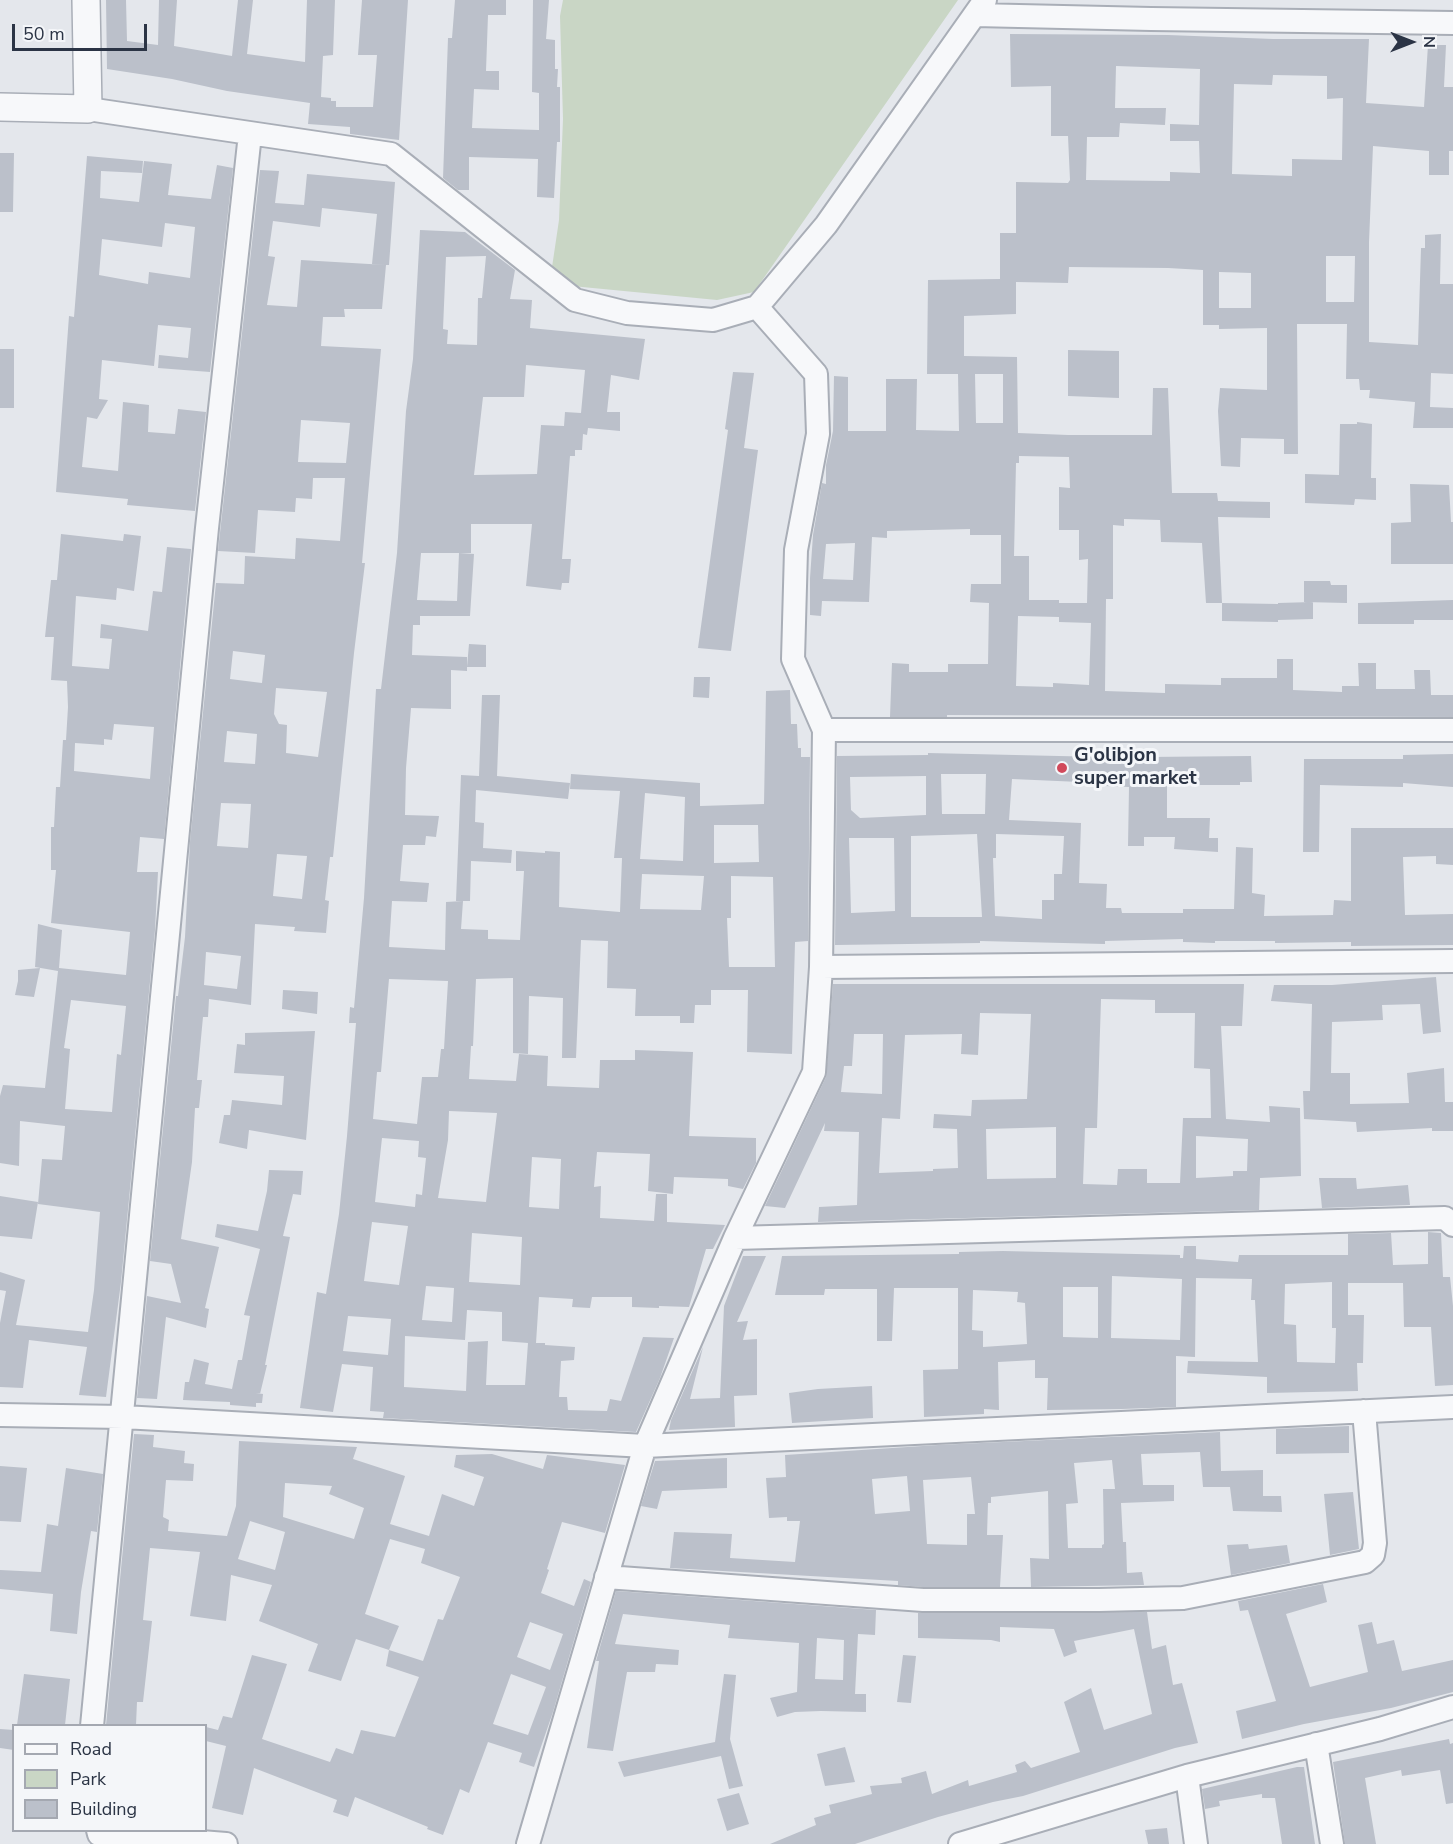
<!DOCTYPE html>
<html>
<head>
<meta charset="utf-8">
<style>
	body { margin:0 }
	#map { position:relative; width:1453px; height:1844px; overflow:hidden; background:#e4e7ec; font-family:"Nunito Sans",sans-serif }
	canvas { display:block }
	.legend { position:absolute; left:12px; top:1724px; width:195px; height:108px; box-sizing:border-box; background:#f4f6f9; border:2px solid #a4a8b1; margin:0; padding:8px 10px; list-style:none; font-size:18px; color:#2b3445 }
	.legend li { display:flex; align-items:center; gap:12px; height:30px }
	.legend b { width:30px; border:2px solid #a4a8b1 }
	.north { position:absolute; left:1381px; top:12px; width:60px; height:60px; -webkit-text-stroke:4px #f4f6f9; paint-order:stroke; rotate:90deg; font-size:16px; font-weight:700; line-height:24px; text-align:center; color:#2b3445 }
	.north::after { content:''; display:block; margin:auto; width:21px; height:27px; background:#2b3445; clip-path:polygon(50% 0,100% 100%,50% 72%,0 100%) }
	.scale { position:absolute; left:12px; top:24px; width:135px; height:27px; box-sizing:border-box; border:3px solid #2b3445; border-top:0; padding-left:8px; font-size:18px; line-height:21px; white-space:nowrap; color:#2b3445; -webkit-text-stroke:4px #f4f6f9; paint-order:stroke }
</style>
</head>
<body>
<div id="map">
<canvas width="1453" height="1844"></canvas>
<ul class="legend">
<li><b style="height:8px;background:#f7f8fa"></b>Road</li>
<li><b style="height:16px;background:#c9d6c5"></b>Park</li>
<li><b style="height:16px;background:#bbc0ca"></b>Building</li>
</ul>
<div class="north">N</div>
<div class="scale">50 m</div>
</div>
<script>
const ctx = document.querySelector('canvas').getContext('2d');
ctx.lineJoin = 'round';
function fill(path, color) {
  ctx.fillStyle = color;
  ctx.fill(path, 'evenodd');
}
function shape(rows) {
  const path = new Path2D();
  for (const r of rows) {
    path.moveTo(r[0], r[1]);
    for (let i = 2; i < r.length; i += 2) path.lineTo(r[i], r[i + 1]);
  }
  return path;
}
function trace(path, color, width, dash) {
  ctx.strokeStyle = color;
  ctx.lineWidth = width;
  ctx.lineCap = dash ? 'butt' : 'round';
  ctx.setLineDash(dash || []);
  ctx.stroke(path);
}
function write(font, color, halo, rows, align = 'center') {
  ctx.font = font + ' "Nunito Sans",sans-serif';
  ctx.lineWidth = 6;
  ctx.setLineDash([]);
  ctx.textBaseline = 'middle';
  ctx.strokeStyle = halo;
  ctx.fillStyle = color;
  for (const [text, x, y, turn = 0] of rows) {
    ctx.save();
    ctx.translate(x, y);
    ctx.rotate((+turn || 0) * Math.PI / 180);
    ctx.textAlign = isNaN(turn) ? turn : align;
    if (halo) ctx.strokeText(text, 0, 0);
    ctx.fillText(text, 0, 0);
    ctx.restore();
  }
}
fill(shape([
	[563,0,958,0,754,292,717,300,572,286,551,274,559,220,563,119,560,16]
]), '#c9d6c5');
fill(shape([
	[106,0,126,0,127,41,158,45,159,0,177,0,174,46,232,56,238,0,253,0,247,54,305,62,307,0,335,0,333,55,323,56,321,97,331,98,331,101,336,101,336,107,373,107,377,55,358,55,362,0,408,0,399,140,350,134,350,127,308,124,310,103,227,91,172,79,107,69],
	[455,0,506,0,506,15,488,15,486,71,499,71,499,90,474,89,472,128,539,130,539,93,532,92,533,0,549,0,546,39,555,40,555,69,558,69,557,87,560,87,560,142,557,142,554,198,537,197,538,159,469,157,469,190,458,190,443,178,448,38,452,38],
	[1010,34,1168,35,1273,39,1369,39,1366,103,1424,107,1428,45,1446,45,1444,87,1453,87,1453,151,1449,151,1449,175,1429,175,1429,151,1373,146,1369,242,1369,342,1418,345,1421,248,1425,248,1425,235,1441,234,1440,284,1453,284,1453,374,1431,373,1430,407,1453,408,1453,428,1413,428,1415,402,1369,398,1370,390,1360,390,1359,379,1346,379,1347,324,1297,324,1298,454,1284,454,1284,439,1241,438,1240,467,1221,466,1218,411,1220,388,1267,390,1267,328,1219,329,1219,325,1203,325,1203,270,1168,268,1069,267,1068,283,1016,282,1016,314,964,316,964,356,1017,357,1018,433,1068,435,1152,435,1153,388,1168,388,1172,493,1217,493,1218,501,1270,502,1270,518,1218,517,1222,603,1206,603,1202,543,1161,542,1160,520,1124,519,1124,526,1113,525,1113,599,1106,599,1105,691,1165,693,1165,684,1221,685,1221,678,1277,678,1277,659,1293,659,1293,690,1342,692,1342,686,1359,686,1358,663,1376,663,1376,689,1415,689,1414,670,1430,670,1431,695,1453,695,1453,717,947,715,947,717,890,717,892,663,909,664,909,672,948,672,948,664,988,664,989,603,970,602,971,584,1001,584,1001,535,970,535,970,529,887,531,887,538,872,537,869,602,822,601,821,616,810,615,810,578,813,535,822,483,826,484,826,465,833,431,834,376,848,377,848,431,886,431,886,379,917,379,916,430,959,431,958,374,927,374,928,280,1000,279,1000,233,1016,233,1016,182,1068,183,1070,180,1068,136,1051,136,1051,86,1011,87],
	[1116,66,1200,69,1199,125,1170,124,1170,141,1199,141,1200,173,1170,172,1170,181,1086,180,1087,137,1119,137,1120,123,1165,125,1166,108,1115,108],
	[1273,75,1327,76,1327,99,1343,98,1342,160,1292,159,1292,176,1232,174,1234,84,1272,85],
	[1326,256,1355,256,1354,302,1326,302],
	[1219,272,1251,273,1251,308,1219,308],
	[975,374,1003,374,1003,423,976,423],
	[1019,456,1069,457,1070,488,1059,487,1059,530,1079,530,1079,560,1088,559,1087,603,1059,603,1059,600,1029,600,1029,556,1014,556,1016,463,1019,463],
	[855,543,853,580,823,579,826,544],
	[1018,616,1059,617,1059,622,1091,623,1089,685,1053,683,1053,687,1016,686],
	[0,153,14,153,13,212,0,212],
	[87,156,143,161,142,173,101,171,100,198,139,202,144,161,172,164,168,195,211,199,217,165,233,168,210,372,158,368,159,355,188,358,191,328,158,325,154,366,102,360,99,399,108,400,97,419,87,417,82,467,118,471,123,402,149,405,148,432,175,434,178,409,206,412,195,511,127,505,128,499,56,492,69,316,74,317],
	[165,223,195,227,190,278,149,272,148,284,99,275,102,239,162,247],
	[260,170,279,171,275,203,304,205,307,174,395,182,389,265,386,265,382,309,344,309,345,317,323,317,321,346,381,349,362,563,365,563,354,653,333,857,330,857,325,900,329,901,326,933,294,931,295,927,255,924,251,1005,209,999,208,1017,203,1017,197,1080,202,1080,199,1108,195,1108,192,1162,181,1239,219,1247,205,1308,209,1309,206,1328,166,1317,157,1399,137,1398,147,1296,181,1303,171,1264,150,1261,176,996,178,996,185,937,190,842,216,583,244,584,245,556,295,559,296,538,340,541,345,478,313,478,312,499,296,498,295,512,258,510,255,553,218,551],
	[322,208,377,214,372,264,386,265,301,260,297,307,267,305,275,257,268,256,273,221,320,227],
	[301,420,350,423,346,463,298,462],
	[233,651,265,655,262,683,230,679],
	[276,688,327,692,318,757,286,753,287,725,279,724,274,714],
	[227,731,257,734,255,764,224,762],
	[221,803,251,804,248,848,217,846],
	[277,854,307,856,302,899,273,896],
	[206,952,241,956,237,989,204,985],
	[420,230,465,232,515,270,510,299,532,300,530,328,645,339,639,380,611,375,607,412,620,412,620,431,588,428,587,435,583,434,582,450,575,450,575,456,570,456,562,559,571,559,569,583,562,583,561,590,526,586,532,524,471,524,471,553,459,553,474,554,470,616,420,616,420,625,413,625,412,655,467,657,467,671,451,670,451,709,411,708,406,768,405,815,439,816,436,837,426,836,425,845,403,845,400,881,429,883,427,902,392,901,389,947,445,950,446,902,463,901,461,929,488,930,488,939,520,940,524,871,516,871,516,851,545,853,545,851,560,852,559,907,620,912,622,858,614,858,620,791,570,789,571,774,700,783,700,806,764,804,766,691,790,690,791,724,797,724,798,748,801,748,801,757,810,757,808,941,795,942,792,1054,747,1052,748,990,711,990,711,1005,695,1005,694,1023,680,1023,680,1016,635,1016,636,989,607,988,608,941,581,940,576,1058,562,1058,563,998,529,996,528,1054,513,1053,513,978,476,979,473,1046,471,1046,469,1079,516,1081,519,1054,548,1056,547,1086,599,1088,600,1060,635,1060,635,1050,693,1052,689,1136,756,1138,756,1163,743,1189,728,1186,728,1179,674,1177,673,1194,648,1191,650,1154,597,1152,594,1187,601,1186,600,1218,654,1221,656,1194,667,1194,667,1222,725,1225,713,1249,706,1249,689,1307,659,1306,659,1308,632,1307,632,1297,592,1297,590,1308,572,1307,573,1299,539,1297,536,1343,545,1343,545,1345,575,1347,574,1360,561,1361,559,1397,567,1397,568,1410,607,1411,610,1399,621,1401,643,1337,674,1338,660,1378,636,1432,383,1418,384,1412,370,1411,373,1367,342,1364,333,1412,300,1408,317,1292,326,1294,339,1214,347,1136,356,1023,349,1023,350,1007,354,1008,364,898,376,689,381,689,397,553,406,411,413,359],
	[486,256,482,298,478,298,477,345,447,344,448,330,443,329,446,257],
	[526,365,585,370,581,413,565,412,564,426,541,425,537,474,474,475,483,397,524,397],
	[421,553,459,553,457,601,417,600],
	[645,793,685,797,683,861,640,859],
	[714,825,758,825,759,862,714,863],
	[642,874,704,876,701,910,640,909],
	[731,876,773,877,775,967,729,967,727,918,731,918],
	[389,979,448,981,444,1049,441,1049,438,1077,422,1077,417,1124,373,1119,377,1072,381,1072],
	[449,1111,497,1113,486,1202,438,1198,448,1140],
	[382,1138,419,1141,418,1157,426,1158,422,1195,416,1194,415,1207,375,1202],
	[532,1157,561,1159,559,1209,529,1207],
	[372,1222,408,1226,399,1285,364,1281],
	[472,1233,522,1237,520,1285,469,1282],
	[426,1286,454,1288,452,1322,422,1320],
	[467,1310,502,1312,502,1341,528,1343,525,1385,486,1385,488,1341,468,1342,466,1391,404,1387,405,1336,465,1340],
	[348,1316,391,1319,388,1355,343,1351],
	[0,349,14,349,14,408,0,408],
	[1068,350,1119,351,1119,398,1068,396],
	[733,372,754,373,744,448,758,450,731,651,698,648,728,430,725,429],
	[1357,422,1372,424,1371,478,1376,478,1376,500,1355,499,1354,505,1305,503,1305,474,1339,475,1340,424,1357,424],
	[1410,484,1449,485,1451,522,1453,522,1453,564,1391,564,1391,523,1411,522],
	[61,534,123,541,124,534,141,536,134,591,117,588,116,600,76,596,72,666,109,669,112,639,100,638,101,624,148,631,153,591,162,592,167,547,191,549,164,839,140,837,137,872,158,872,155,930,121,1282,106,1397,79,1395,87,1347,29,1340,23,1388,0,1387,0,1323,6,1291,0,1290,0,1272,25,1280,16,1325,88,1332,94,1290,100,1212,38,1204,42,1159,62,1160,65,1126,20,1121,19,1166,0,1163,0,1096,3,1085,45,1088,58,971,35,967,38,924,62,930,59,968,126,975,130,932,51,923,56,870,51,870,51,827,54,827,56,787,60,787,63,740,66,740,68,707,67,681,51,680,54,637,45,637,51,580,57,580],
	[114,724,154,727,150,779,74,771,75,743,104,745,104,739,112,740],
	[71,1000,126,1006,121,1055,117,1054,112,1112,65,1109,70,1049,64,1048],
	[1304,581,1330,581,1331,585,1347,585,1347,603,1304,602],
	[1453,600,1453,620,1414,620,1414,624,1358,624,1358,603],
	[1313,602,1313,619,1278,620,1278,622,1222,621,1222,603,1278,604,1278,603],
	[469,644,486,645,486,667,467,667],
	[694,677,710,677,709,698,693,697],
	[482,695,500,695,497,776,570,783,568,799,476,790,475,822,484,823,483,848,512,850,511,863,471,861,470,901,456,901,461,775,479,776],
	[928,753,1146,758,1146,757,1251,756,1252,782,1240,782,1240,785,1167,785,1167,818,1210,818,1209,838,1218,838,1218,852,1174,849,1175,837,1144,837,1144,846,1128,846,1129,787,1080,785,1080,782,1012,779,1009,820,1081,823,1079,883,1107,884,1106,908,1121,908,1122,913,1183,913,1183,909,1234,909,1236,847,1253,848,1252,893,1265,895,1264,916,1333,915,1334,900,1351,901,1351,828,1453,828,1453,865,1436,864,1436,856,1403,857,1405,915,1453,914,1453,945,1351,946,1351,942,1275,943,1275,941,1215,941,1215,943,1183,942,1183,939,1105,941,1105,944,980,941,980,943,835,945,837,756,928,755],
	[941,774,986,774,985,814,942,814],
	[926,776,926,815,860,818,851,810,850,777],
	[977,834,982,917,911,917,911,836],
	[996,834,1064,836,1062,874,1054,874,1054,900,1042,900,1042,919,995,916,993,858,996,858],
	[849,838,894,838,895,911,851,913],
	[1453,754,1453,787,1403,783,1403,787,1320,785,1319,852,1303,852,1304,759,1403,759,1403,755],
	[40,968,34,997,15,995,18,981,18,970],
	[1436,977,1441,1032,1423,1034,1420,1004,1382,1005,1383,1020,1332,1022,1331,1073,1350,1073,1350,1104,1409,1103,1407,1073,1444,1068,1445,1102,1453,1102,1453,1131,1432,1131,1432,1128,1357,1132,1356,1122,1304,1119,1303,1091,1310,1091,1312,1004,1271,1001,1274,985,1332,985],
	[833,984,1244,984,1242,1026,1221,1026,1226,1119,1270,1122,1269,1106,1300,1108,1301,1176,1260,1178,1259,1210,818,1222,819,1207,857,1205,859,1132,824,1131,825,1123,785,1208,765,1206,826,1077],
	[1101,999,1155,1000,1155,1013,1195,1013,1194,1068,1210,1069,1211,1118,1183,1118,1180,1183,1147,1183,1147,1169,1118,1169,1117,1185,1083,1184,1085,1128,1097,1128],
	[980,1013,1031,1014,1027,1099,972,1100,971,1116,934,1114,933,1128,957,1129,958,1168,933,1169,933,1171,879,1173,882,1118,900,1119,905,1035,962,1034,961,1054,978,1055],
	[854,1034,883,1034,882,1094,841,1092,844,1066,852,1066],
	[1056,1127,1056,1178,987,1179,986,1129],
	[1196,1136,1248,1139,1247,1171,1233,1171,1233,1176,1196,1178],
	[283,990,318,992,317,1014,282,1009],
	[315,1031,306,1140,249,1130,247,1149,219,1143,224,1115,230,1115,232,1100,282,1105,284,1076,234,1073,237,1044,245,1045,245,1033],
	[269,1170,303,1171,301,1195,293,1194,283,1236,290,1237,265,1365,267,1365,260,1394,256,1393,263,1394,262,1403,256,1403,256,1407,230,1405,230,1402,183,1400,185,1382,189,1382,194,1359,209,1363,205,1384,232,1389,238,1360,242,1360,250,1316,244,1315,260,1249,215,1237,217,1224,258,1231,267,1191],
	[1319,1178,1356,1178,1357,1189,1408,1185,1410,1205,1322,1208],
	[0,1196,38,1202,32,1239,0,1236],
	[1428,1232,1441,1233,1443,1277,1450,1277,1453,1306,1453,1385,1435,1386,1431,1327,1404,1327,1403,1283,1348,1283,1348,1315,1364,1315,1363,1363,1357,1363,1358,1391,1267,1393,1267,1377,1187,1373,1188,1361,1258,1362,1255,1300,1251,1300,1252,1279,1196,1278,1195,1357,1176,1356,1176,1407,1122,1409,1047,1410,1048,1378,1035,1378,1035,1360,998,1362,999,1410,984,1409,984,1414,924,1417,923,1370,958,1369,958,1288,894,1288,892,1341,877,1341,877,1289,825,1289,824,1295,775,1295,782,1256,959,1254,959,1252,1003,1251,1180,1255,1180,1258,1183,1258,1184,1246,1196,1246,1196,1259,1238,1262,1239,1255,1348,1255,1348,1234,1391,1233,1393,1265,1428,1264],
	[1112,1276,1182,1279,1180,1340,1111,1338],
	[1332,1282,1332,1328,1336,1328,1335,1363,1297,1362,1296,1325,1284,1324,1285,1284],
	[1063,1287,1098,1287,1098,1338,1063,1337],
	[973,1290,1018,1292,1017,1302,1025,1303,1027,1344,983,1347,983,1331,972,1330],
	[743,1256,766,1256,737,1322,748,1321,743,1340,757,1339,757,1395,734,1396,735,1427,669,1430,671,1420,703,1347,690,1399,720,1398,724,1306],
	[872,1386,873,1418,792,1423,789,1393,818,1389],
	[1349,1426,1349,1453,1276,1454,1276,1429],
	[1220,1432,1221,1471,1263,1470,1263,1496,1281,1496,1282,1512,1233,1511,1230,1487,1203,1487,1200,1452,1141,1454,1143,1485,1174,1485,1174,1501,1121,1503,1123,1542,1126,1542,1127,1573,1142,1572,1144,1585,1031,1587,1030,1558,1049,1559,1048,1491,991,1497,991,1503,988,1503,987,1535,1003,1535,1000,1587,923,1587,898,1585,898,1581,670,1568,674,1532,732,1534,730,1558,795,1562,800,1521,787,1521,787,1517,769,1518,766,1478,786,1477,785,1455,938,1445],
	[1112,1460,1115,1489,1103,1489,1104,1544,1102,1545,1102,1548,1068,1548,1066,1504,1078,1503,1074,1463],
	[907,1476,910,1511,875,1514,872,1479],
	[971,1477,975,1514,967,1514,967,1545,927,1544,923,1480],
	[134,1434,154,1435,153,1447,185,1451,184,1463,194,1464,193,1481,166,1480,163,1517,169,1520,168,1531,227,1536,236,1506,239,1441,357,1447,353,1459,405,1476,390,1524,429,1536,442,1494,474,1506,484,1477,454,1467,456,1455,492,1454,543,1469,547,1455,625,1465,605,1533,562,1522,547,1569,549,1570,541,1593,574,1606,584,1579,591,1582,553,1712,534,1767,519,1762,522,1753,488,1742,469,1793,460,1789,443,1835,427,1829,428,1827,355,1797,348,1817,333,1812,337,1800,254,1768,243,1815,212,1808,226,1746,206,1741,206,1727,218,1730,223,1716,232,1718,252,1655,287,1664,262,1739,330,1762,336,1748,353,1754,361,1730,395,1737,419,1677,386,1666,389,1650,423,1661,438,1619,443,1620,460,1577,421,1563,425,1549,390,1539,365,1614,399,1626,389,1650,356,1639,341,1681,308,1671,318,1644,259,1621,272,1585,231,1575,226,1621,190,1616,200,1552,150,1548,143,1620,152,1621,143,1702,137,1702,136,1725,106,1725],
	[285,1483,332,1486,329,1494,364,1508,354,1539,283,1517],
	[250,1521,285,1532,275,1570,238,1559],
	[530,1622,563,1634,550,1670,517,1657],
	[511,1674,546,1687,528,1735,493,1724],
	[727,1458,727,1488,662,1491,657,1509,641,1506,655,1461],
	[0,1466,27,1468,21,1522,0,1521],
	[66,1468,103,1474,97,1532,91,1531,81,1592,77,1634,50,1631,53,1594,0,1589,0,1570,41,1572,47,1524,58,1526],
	[1353,1492,1359,1549,1330,1555,1324,1494],
	[1248,1544,1249,1549,1287,1545,1290,1563,1231,1575,1227,1545],
	[1323,1584,1327,1602,1286,1614,1310,1687,1368,1672,1358,1625,1372,1622,1377,1644,1394,1640,1402,1671,1453,1660,1453,1692,1391,1708,1304,1724,1242,1739,1236,1711,1276,1701,1248,1610,1240,1611,1238,1601],
	[616,1591,876,1610,875,1635,858,1634,855,1694,866,1694,866,1712,821,1711,795,1712,777,1717,770,1698,797,1692,799,1643,728,1638,730,1625,623,1614,615,1644,679,1650,678,1665,656,1664,655,1672,627,1672,613,1751,587,1748,599,1661,596,1661],
	[817,1638,844,1640,843,1680,815,1679],
	[1147,1612,1152,1649,1166,1645,1173,1685,1182,1683,1198,1743,1175,1748,1023,1796,993,1802,938,1817,855,1844,770,1844,816,1825,814,1818,831,1813,829,1805,872,1794,870,1786,902,1783,901,1778,926,1771,932,1794,968,1780,969,1786,1017,1772,1015,1765,1025,1761,1031,1768,1080,1752,1064,1702,1091,1688,1104,1730,1152,1714,1134,1629,1074,1641,1077,1652,1064,1657,1054,1629,1000,1627,1000,1642,991,1640,918,1638,918,1613],
	[903,1655,916,1656,911,1703,897,1702],
	[24,1674,70,1679,65,1725,17,1725],
	[724,1674,736,1675,730,1739,743,1786,729,1789,721,1756,624,1777,618,1762,715,1742],
	[0,1729,14,1730,14,1750,0,1748],
	[1449,1739,1450,1744,1453,1743,1453,1803,1446,1804,1440,1770,1402,1776,1401,1770,1365,1778,1376,1844,1345,1844,1333,1762],
	[845,1747,855,1782,825,1786,817,1754],
	[1297,1767,1304,1767,1315,1844,1282,1844,1275,1798,1262,1798,1262,1794,1219,1801,1220,1806,1205,1809,1202,1789],
	[739,1793,749,1824,727,1831,717,1799],
	[1167,1828,1169,1844,1148,1844,1145,1830]
]), '#bbc0ca');
const minor = shape([
	[975,15,1151,19,1453,23],
	[88,109,391,154,575,300,627,313,713,320,757,307,826,225,985,0],
	[824,730,1453,730],
	[821,967,1453,961],
	[735,1238,1445,1218,1453,1225],
	[0,1415,123,1417,645,1446,1453,1407],
	[606,1577,923,1600,1099,1600,1183,1598,1365,1562,1373,1555,1375,1543,1364,1411],
	[92,1726,207,528,250,134],
	[1316,1744,1332,1844],
	[98,1830,99,1834,226,1844],
	[528,1844,645,1446,735,1238,814,1072,821,967,824,730,793,659,796,550,818,434,816,374,757,307],
	[960,1844,1187,1776],
	[1196,1844,1187,1776,1380,1729,1453,1707]
]);
const tertiary = shape([
	[0,107,88,109,86,0]
]);
trace(minor, '#a9aeb7', 26);
trace(tertiary, '#a9aeb7', 30);
trace(minor, '#f7f8fa', 22);
trace(tertiary, '#f7f8fa', 27);
for (const [x, y, r, color] of [
	[1062,768,6,"#d1495b"]
]) {
  const dot = new Path2D();
  dot.arc(x, y, r, 0, 2 * Math.PI);
  ctx.fillStyle = color;
  ctx.fill(dot);
  trace(dot, '#f4f6f9', 2);
}
write('bold 20px', '#2b3445', '#f4f6f9', [
	["G'olibjon",1074,756],
	["super market",1074,779]
], 'left');
</script>
</body>
</html>
